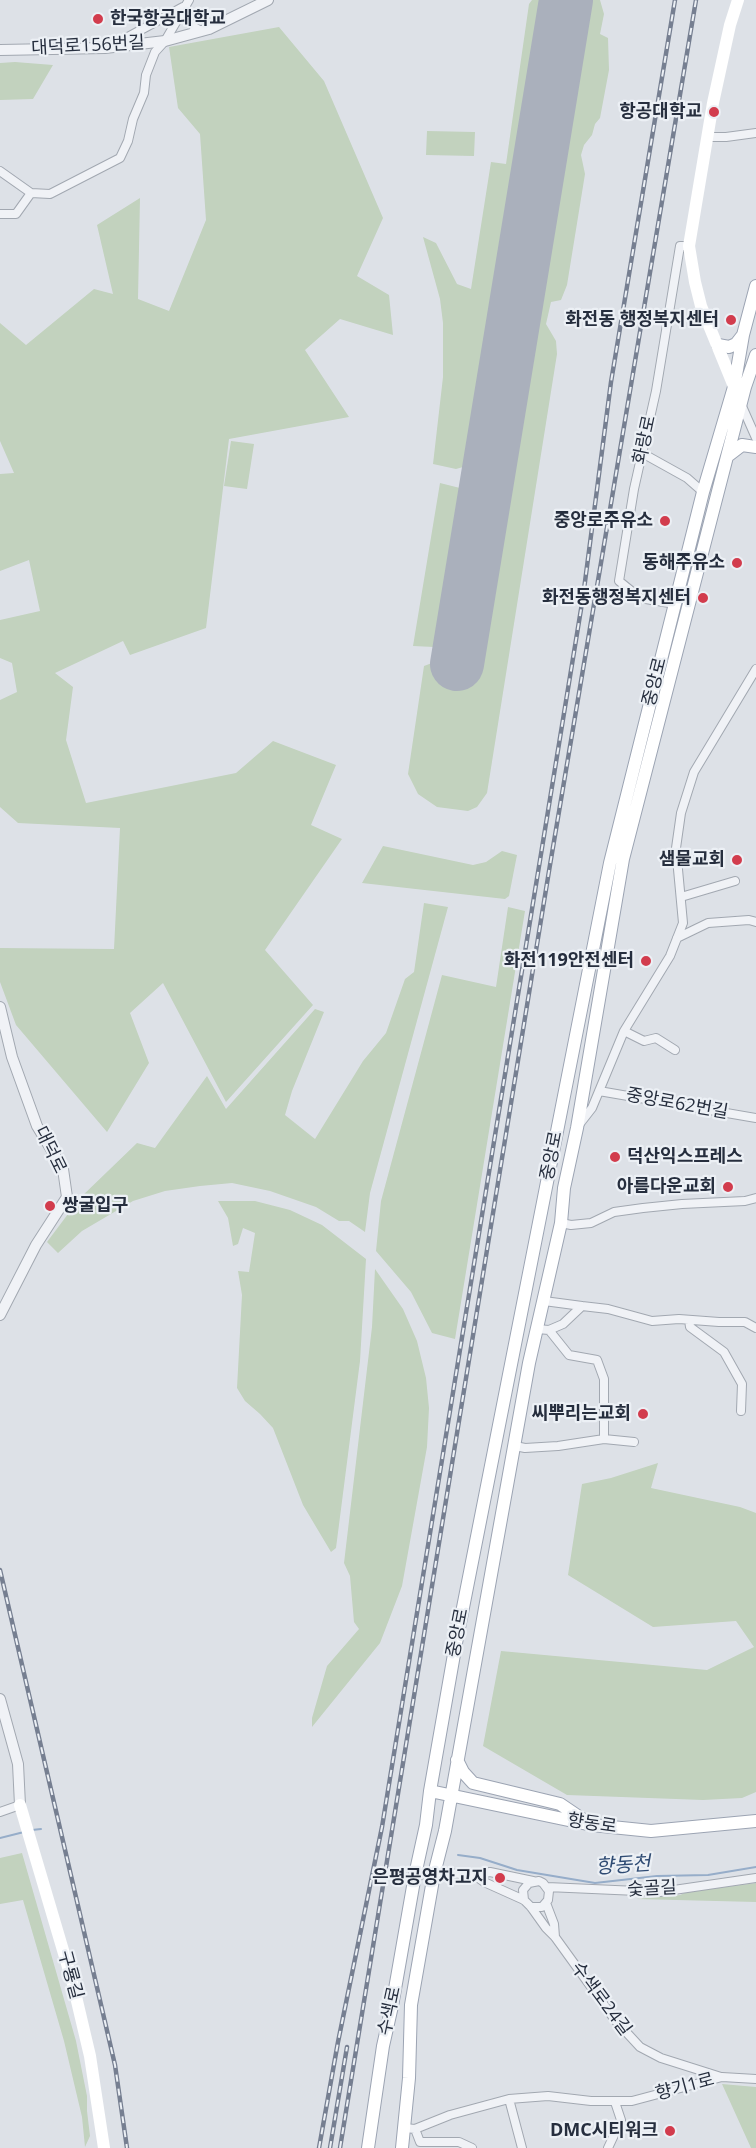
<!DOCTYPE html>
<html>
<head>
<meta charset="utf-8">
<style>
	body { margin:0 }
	canvas { display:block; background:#dde1e7 }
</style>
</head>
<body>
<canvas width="756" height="2148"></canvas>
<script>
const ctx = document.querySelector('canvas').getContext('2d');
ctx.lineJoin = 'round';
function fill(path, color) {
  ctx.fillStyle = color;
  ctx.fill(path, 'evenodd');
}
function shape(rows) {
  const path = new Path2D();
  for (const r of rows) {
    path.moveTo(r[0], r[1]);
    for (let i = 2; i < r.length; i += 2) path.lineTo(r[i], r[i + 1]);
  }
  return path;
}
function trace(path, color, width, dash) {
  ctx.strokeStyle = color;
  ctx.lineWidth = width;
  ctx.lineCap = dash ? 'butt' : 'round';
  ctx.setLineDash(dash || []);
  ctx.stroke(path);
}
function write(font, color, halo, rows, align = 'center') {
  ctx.font = font + ' "Open Sans","Noto Sans KR",sans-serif';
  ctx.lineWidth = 4.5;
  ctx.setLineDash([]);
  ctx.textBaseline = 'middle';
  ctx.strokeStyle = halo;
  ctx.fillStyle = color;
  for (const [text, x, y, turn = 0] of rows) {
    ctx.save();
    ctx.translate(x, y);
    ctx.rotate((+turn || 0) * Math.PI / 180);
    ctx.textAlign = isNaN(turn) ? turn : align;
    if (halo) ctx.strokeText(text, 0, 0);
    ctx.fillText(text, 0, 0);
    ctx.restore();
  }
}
fill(shape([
	[532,0,553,0,478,454,476,459,470,465,456,469,433,464,443,377,443,323,440,299,423,237,436,243,457,284,471,289,491,162,506,164,529,4],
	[575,0,600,0,604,14,600,34,608,38,609,70,600,118,595,124,592,135,584,145,581,155,585,174,567,285,561,300,551,302,546,324,556,341,557,354,487,793,477,807,468,811,437,807,418,794,408,774,424,666,432,663,467,670],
	[279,27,324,81,383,218,357,276,389,295,393,335,340,319,305,350,349,417,229,439,206,628,130,655,123,641,55,673,73,687,66,740,86,803,236,773,273,741,336,765,311,825,342,839,265,950,313,1005,226,1102,163,983,130,1013,149,1063,107,1132,16,1025,0,982,0,948,114,949,120,828,18,823,0,807,0,700,17,692,12,663,0,658,0,620,40,611,29,560,0,571,0,474,14,473,0,441,0,323,26,345,94,289,113,294,97,225,140,198,138,299,169,311,206,220,200,134,178,108,169,47],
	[15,62,53,65,33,99,0,100,0,63],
	[427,131,475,132,474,156,426,155],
	[231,441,254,444,247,489,224,486],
	[440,483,460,488,469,500,470,506,448,634,444,640,434,647,413,646],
	[383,846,473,865,486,862,502,851,517,855,509,896,505,899,362,883],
	[424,903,448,907,370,1193,365,1232,349,1221,339,1221,316,1207,270,1191,232,1183,200,1186,165,1191,133,1201,82,1231,58,1253,47,1242,80,1198,137,1143,155,1148,207,1076,226,1109,315,1009,324,1012,292,1091,285,1115,315,1139,363,1061,386,1033,405,979,414,972],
	[508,907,525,911,455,1339,432,1333,411,1292,376,1251,381,1201,442,975,496,987],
	[218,1201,255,1201,290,1210,322,1225,366,1259,360,1361,336,1548,331,1552,303,1505,273,1428,260,1414,245,1401,237,1388,242,1295,238,1271,249,1272,255,1233,243,1228,238,1244,233,1246,228,1218],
	[375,1269,403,1309,417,1341,426,1378,429,1408,427,1447,402,1586,380,1643,312,1727,312,1718,327,1666,359,1629,354,1622,350,1576,344,1563,372,1327],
	[658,1463,651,1488,740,1507,756,1513,756,1792,742,1798,703,1800,567,1795,483,1746,501,1651,707,1670,754,1647,736,1621,653,1627,568,1575,582,1484,611,1478],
	[22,1853,76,2041,87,2096,87,2111,90,2136,85,2147,82,2117,64,2041,23,1900,0,1904,0,1858],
	[756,1883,756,1902,636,1899,680,1895,687,1892],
	[722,2084,756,2087,756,2148,751,2148]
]), '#c2d2be');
trace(shape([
	[32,1830,41,1829],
	[0,1838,24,1832],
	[458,1855,480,1858,517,1870,595,1883,657,1876,708,1875,756,1867]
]), '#96adc9', 2);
trace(shape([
	[457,664,566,0]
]), '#aab0bc', 54);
const minor = shape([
	[186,6,188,20,194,27,201,31],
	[115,44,183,7],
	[707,137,726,137,756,133],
	[0,171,31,193],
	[31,193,50,194,120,158,128,141,133,119,144,93,146,75,155,52,165,41,189,0],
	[0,214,16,214,31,193],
	[741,404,756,438],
	[642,453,687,478,703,492],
	[675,604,640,598,619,581,634,489,656,391,680,246,689,246],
	[681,897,735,881],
	[677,938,708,923,749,920,756,922],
	[624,1031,644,1041,656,1038,675,1050],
	[599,1091,756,1118],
	[578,1126,592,1108,624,1031,670,956,683,923,676,848,681,813,694,772,756,669],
	[561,1223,571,1225,591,1223,614,1212,643,1208,682,1204,745,1201,756,1198],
	[544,1301,582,1306],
	[689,1320,690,1327,724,1352,742,1384,741,1411],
	[537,1329,549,1330,563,1324,582,1306,608,1309,652,1321,679,1319,719,1322,745,1322,756,1328],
	[549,1330,569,1355,597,1360,604,1379,604,1439],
	[515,1446,525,1448,558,1446,604,1439,634,1442],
	[0,1812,20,1805],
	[415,1875,448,1873,474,1875,490,1872,533,1881],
	[474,1875,484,1882,524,1900,531,1907,546,1928,555,1937,615,2020,640,2047,661,2058,721,2077],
	[547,1887,660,1892,756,1878],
	[524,1900,523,1890,529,1883,539,1881,543,1883,549,1891,548,1900,542,1907,531,1907],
	[546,1903,554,1924,555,1937],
	[509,2099,522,2148],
	[405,2128,415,2129,450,2115,509,2099,548,2096,591,2101,632,2101,722,2077,756,2079],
	[415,2129,420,2142,459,2142,472,2148],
	[608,2148,621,2120,615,2102]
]);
const tertiary = shape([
	[0,50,105,48,165,41,209,29,268,0],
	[0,1007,12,1057,37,1126,63,1169,67,1197,36,1245,0,1315],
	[0,1699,18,1764,20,1805]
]);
const primary = shape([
	[718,345,729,347,736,344,743,335],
	[729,455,742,445,756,447],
	[457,1760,463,1772,473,1783,560,1804,588,1823],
	[430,1791,592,1825,651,1831,756,1821],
	[368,2148,383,2046,392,2006,415,1875,426,1825,430,1791,456,1643,610,863,703,492,734,387,743,335,756,286],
	[402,2148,409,2078,411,2005,434,1874,445,1831,529,1363,561,1223,564,1188,577,1128,623,859,745,387,756,355]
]);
trace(minor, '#a2a8b1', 10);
trace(tertiary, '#a2a8b1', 12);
trace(primary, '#9ca4b3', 14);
trace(minor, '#f0f2f6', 8);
trace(tertiary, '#f0f2f6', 10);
trace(shape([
	[735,389,701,306,695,282,689,246,713,103,730,25,738,0],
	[20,1805,73,1984,90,2056,104,2148]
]), '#fff', 12);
trace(primary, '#fff', 12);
const rail = shape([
	[0,1570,115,2065,127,2148],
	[319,2148,338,2042,382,1827,583,597,611,382,675,0],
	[330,2148,347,2047],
	[340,2148,550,865,696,0]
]);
trace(rail, '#767f91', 4.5);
trace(rail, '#ecf0f5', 2, [7]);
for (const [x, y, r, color] of [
	[98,19,6,"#d23c4d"],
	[714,112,6,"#d23c4d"],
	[731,320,6,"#d23c4d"],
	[665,521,6,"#d23c4d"],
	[737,563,6,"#d23c4d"],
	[703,598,6,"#d23c4d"],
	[737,860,6,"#d23c4d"],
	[646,961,6,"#d23c4d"],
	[615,1157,6,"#d23c4d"],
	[728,1187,6,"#d23c4d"],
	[50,1206,6,"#d23c4d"],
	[643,1414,6,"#d23c4d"],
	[500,1878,6,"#d23c4d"],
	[670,2131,6,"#d23c4d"]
]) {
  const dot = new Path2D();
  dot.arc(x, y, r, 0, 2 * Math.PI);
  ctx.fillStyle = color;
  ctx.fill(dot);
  trace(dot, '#ecf0f5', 2);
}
write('bold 18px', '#262e3e', '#ecf0f5', [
	["한국항공대학교",110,19,"left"],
	["항공대학교",702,112],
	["화전동 행정복지센터",719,320],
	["중앙로주유소",653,521],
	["동해주유소",725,563],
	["화전동행정복지센터",691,598],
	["샘물교회",725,860],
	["화전119안전센터",634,961],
	["덕산익스프레스",627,1157,"left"],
	["아름다운교회",716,1187],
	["쌍굴입구",62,1206,"left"],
	["씨뿌리는교회",631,1414],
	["은평공영차고지",488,1878],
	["DMC시티워크",658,2131]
], 'right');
write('18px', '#262e3e', '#ecf0f5', [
	["대덕로156번길",88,46,-3],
	["화랑로",645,440,-78],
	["중앙로",655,682,-76],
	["중앙로62번길",677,1104,10],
	["대덕로",50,1150,64],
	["중앙로",552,1156,-79],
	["중앙로",458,1633,-79],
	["향동로",592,1824,8],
	["숯골길",652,1889,-3],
	["구룡길",70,1975,75],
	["수색로24길",601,1999,53],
	["수색로",390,2011,-78],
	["향기1로",685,2087,-15]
]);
write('italic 20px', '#2f4b73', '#ecf0f5', [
	["향동천",623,1866,-4]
]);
</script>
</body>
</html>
